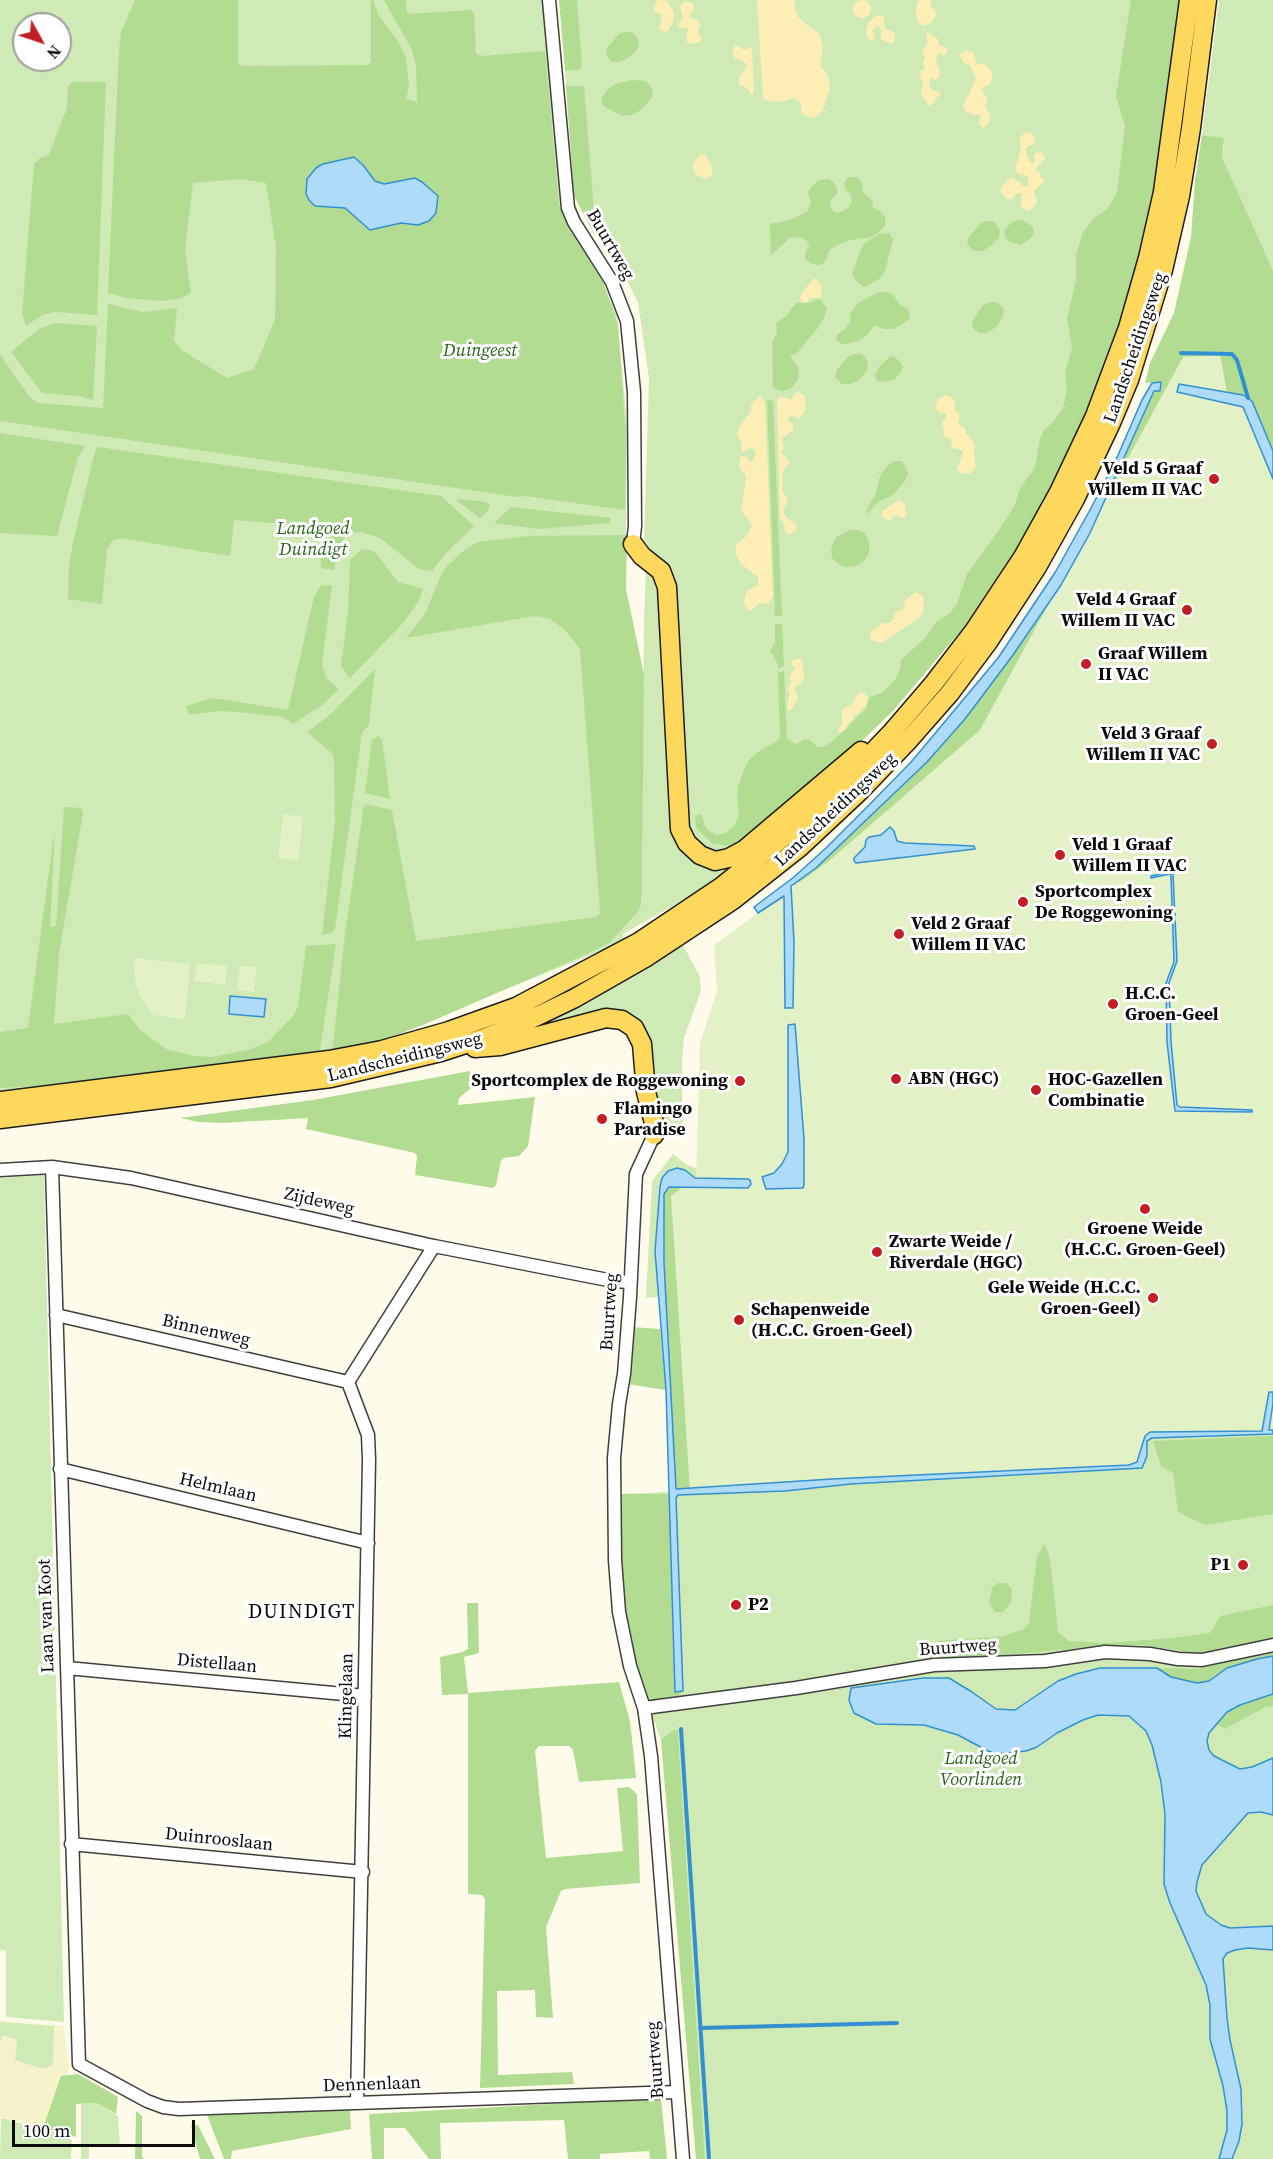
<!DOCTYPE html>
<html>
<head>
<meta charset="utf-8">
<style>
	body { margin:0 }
	#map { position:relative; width:1273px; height:2159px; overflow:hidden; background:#fffbeb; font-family:"Source Serif 4",serif }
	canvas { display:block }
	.north { position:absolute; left:12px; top:12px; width:60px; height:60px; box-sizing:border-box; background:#fff; border:2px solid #9e9e9e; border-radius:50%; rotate:130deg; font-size:16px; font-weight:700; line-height:24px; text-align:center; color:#0c0c0c }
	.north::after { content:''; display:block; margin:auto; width:21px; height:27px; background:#c11f25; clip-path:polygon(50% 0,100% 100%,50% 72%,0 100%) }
	.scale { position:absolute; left:12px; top:2120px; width:183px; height:27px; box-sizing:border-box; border:3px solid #0c0c0c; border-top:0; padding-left:8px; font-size:18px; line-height:21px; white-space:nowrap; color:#0c0c0c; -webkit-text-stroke:4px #fff; paint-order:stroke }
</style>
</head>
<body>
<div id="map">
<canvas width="1273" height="2159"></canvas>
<div class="north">N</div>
<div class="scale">100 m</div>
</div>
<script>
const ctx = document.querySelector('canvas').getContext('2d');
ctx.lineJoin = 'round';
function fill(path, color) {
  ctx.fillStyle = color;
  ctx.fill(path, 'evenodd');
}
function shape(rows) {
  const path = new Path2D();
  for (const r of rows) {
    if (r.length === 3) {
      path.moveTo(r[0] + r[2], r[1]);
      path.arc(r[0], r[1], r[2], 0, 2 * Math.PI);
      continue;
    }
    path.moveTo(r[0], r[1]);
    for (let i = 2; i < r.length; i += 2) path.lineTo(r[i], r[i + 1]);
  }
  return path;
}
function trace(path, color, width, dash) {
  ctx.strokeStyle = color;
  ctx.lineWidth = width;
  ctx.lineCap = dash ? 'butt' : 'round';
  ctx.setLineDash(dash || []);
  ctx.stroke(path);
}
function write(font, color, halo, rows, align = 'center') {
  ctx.font = font + ' "Source Serif 4",serif';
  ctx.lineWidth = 6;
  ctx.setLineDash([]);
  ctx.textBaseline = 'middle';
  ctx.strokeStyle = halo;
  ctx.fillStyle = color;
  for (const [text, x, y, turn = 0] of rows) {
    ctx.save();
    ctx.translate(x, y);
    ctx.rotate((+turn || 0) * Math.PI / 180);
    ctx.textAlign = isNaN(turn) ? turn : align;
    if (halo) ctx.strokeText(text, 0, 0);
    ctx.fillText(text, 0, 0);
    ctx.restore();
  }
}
fill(shape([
	[0,2021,64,2026,69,2074,72,2136,1,2117,0,2120]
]), '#f6f2ca');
fill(shape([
	[0,0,542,0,564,219,587,255,617,314,627,424,623,926,641,905,642,890,644,620,647,543,644,542,649,379,638,302,601,229,598,231,576,86,566,86,565,71,576,70,571,0,1174,0,1081,411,941,648,730,845,742,860,690,896,623,934,623,942,375,1042,332,1054,127,1074,0,1091],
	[24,24,60,24,60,60,24,60],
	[1219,0,1273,0,1273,281,1257,237,1222,157,1224,144,1221,138,1202,135],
	[683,945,700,977,701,991,684,1038,682,1063,682,1119,684,1120,676,1131,660,1131,633,1018,501,1038,610,989],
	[673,1154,686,1164,696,1168,697,1172,753,1172,695,1179,685,1170,662,1177,660,1187,655,1251,659,1297,646,1298,652,1181],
	[44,1175,64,2022,6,2017,6,1950,0,1950,0,1178],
	[1273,1433,1273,2159,705,2159,678,1730,673,1730,661,1740,646,1698,641,1680,620,1494,690,1491,1146,1440,1149,1435],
	[0,2022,54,2026,53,2065,43,2069,15,2060,17,2040,3,2035,0,2042],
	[97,2103,118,2116,120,2146,89,2147,89,2159,81,2159,81,2104],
	[1,2118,72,2137,71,2159,0,2159]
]), '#cfeab4');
fill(shape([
	[135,0,238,0,238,62,242,66,368,65,371,62,371,0,373,0,379,16,398,41,406,58,409,87,406,99,417,102,416,65,412,50,384,0,406,0,407,12,410,14,471,10,474,13,476,53,480,56,545,51,559,204,572,232,604,284,618,325,626,437,625,510,524,496,517,497,0,421,0,354,28,395,37,403,103,408,108,304,143,312,177,308,174,341,183,351,227,378,254,369,275,320,276,248,266,183,241,179,193,183,185,250,191,293,182,298,162,301,126,298,108,293,119,49,121,32],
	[341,159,363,165,375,181,384,184,422,182,438,196,409,225,401,223,386,225,370,230,345,208,338,207,337,160],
	[559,0,577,0,582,67,578,70,565,71],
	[1131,0,1181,0,1160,170,1139,262,1124,315,1104,373,1068,455,1017,552,984,603,893,711,866,737,757,831,731,846,713,844,697,829,695,817,698,814,702,815,705,826,709,831,716,835,726,833,735,825,739,816,737,797,738,787,744,770,749,760,760,751,780,739,778,673,784,671,787,739,797,744,805,739,810,740,818,747,823,747,833,741,866,709,870,697,883,692,895,680,900,669,901,660,925,638,936,622,950,613,957,604,967,574,999,530,1015,505,1020,488,1035,468,1040,439,1044,430,1053,422,1063,408,1067,390,1065,372,1072,348,1067,319,1076,280,1076,255,1083,232,1094,218,1107,209,1117,193,1125,126,1116,96],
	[626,32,632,32,636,36,639,41,638,48,630,57,620,62,612,62,606,55,607,48,619,34],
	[631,80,646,81,653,90,652,97,644,107,635,114,622,116,603,106,601,99,608,89,615,84],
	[72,82,106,82,97,315,55,312,42,315,26,326,22,314,34,164,40,158,45,157,49,154,67,108,68,86],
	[566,86,584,86,595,222,598,231,594,234,574,196],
	[1202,135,1224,138,1222,157,1273,271,1273,451,1252,401,1243,395,1227,392,1038,728,795,887,794,883,816,868,840,845,927,762,965,719,1013,655,1090,533,1154,391,1161,382,1145,383,1150,363,1174,313,1191,237,1195,180],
	[848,177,855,177,860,180,863,185,862,192,873,201,872,207,879,210,885,216,885,226,879,232,872,237,850,240,835,246,830,250,824,263,819,265,812,264,806,260,805,253,810,245,806,240,801,237,790,238,771,255,770,224,790,220,808,211,811,202,808,192,813,185,820,180,829,179,835,184,838,192,830,201,831,209,835,212,842,212,849,207,852,201,851,194,846,190,844,183],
	[1022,220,1032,226,1034,232,1031,238,1021,245,1007,241,1004,230,1013,221],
	[987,221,993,221,997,225,1000,230,999,237,991,246,982,251,974,251,967,244,969,237,981,223],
	[889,233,893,239,885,271,878,280,864,287,857,282,852,274,860,251,865,243,879,234],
	[879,292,888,292,894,296,901,306,908,308,910,315,908,320,894,329,884,329,875,325,868,334,858,341,847,344,842,344,836,340,837,335,846,328,850,322,850,315,853,309,859,302],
	[815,300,821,300,827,308,824,318,817,329,797,353,790,356,799,369,798,380,790,389,781,391,773,388,772,342,777,333,776,323,788,315,791,309,797,303,810,303],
	[990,302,996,302,1000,305,1004,310,1003,317,996,327,987,333,979,333,972,327,973,320,983,305],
	[56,323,97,326,93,400,79,396,42,393,11,352,39,329],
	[855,354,861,354,866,358,868,363,867,370,859,380,850,384,842,384,835,377,837,370,849,356],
	[891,356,895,357,902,364,903,368,901,372,894,380,881,382,876,380,875,375,879,367],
	[773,400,782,616,775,616,767,401],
	[0,433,85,446,78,457,57,536,0,533],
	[98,447,441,496,474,526,446,553,432,571,419,569,380,538,361,532,352,533,343,539,337,551,334,570,321,568,320,551,324,527,234,520,230,556,120,538,112,541,107,550,102,604,68,599,69,566,73,542,95,451],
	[894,461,902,461,906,467,908,474,905,481,893,495,878,502,867,514,866,512,876,493,880,476,887,466],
	[461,499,486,502,490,505,488,511,480,518,456,500],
	[511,507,611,518,610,523,539,529,494,523],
	[850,530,859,530,864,533,869,541,869,552,865,560,856,566,847,567,840,565,832,558,831,549,836,537],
	[627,535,626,589,644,675,642,890,641,905,637,913,609,943,589,953,423,1025,383,1040,332,1054,345,934,364,804,392,810,416,941,596,917,600,913,580,649,566,631,551,619,534,616,406,638,425,614,440,577,447,566,467,548,478,542,528,536],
	[368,549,375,552,398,582,423,589,419,601,403,623,350,678,341,666,348,612,350,560,361,550],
	[332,585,322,665,326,678,339,689,322,705,293,724,283,717,238,712,218,711,189,715,186,706,213,698,288,710,314,597,320,586],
	[775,624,782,624,784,666,778,669,778,664,770,651,775,643],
	[375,669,369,725,362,732,335,929,332,933,322,935,335,820,334,764,333,754,307,732,330,715],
	[378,736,382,739,390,799,365,793,372,740],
	[64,807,81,808,83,813,59,954,54,1024,128,1014,140,1030,168,1050,194,1056,212,1057,248,1050,268,1042,293,1016,298,1006,306,946,336,944,319,1057,68,1085,0,1088,0,1032,28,1028,55,827,50,927,56,926],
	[470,1071,472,1087,459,1098,458,1105,535,1097,528,1146,519,1156,504,1158,501,1161,496,1185,493,1188,415,1175,417,1156,415,1153,306,1129,308,1118,223,1123,198,1122,180,1118,313,1100],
	[669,1187,748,1188,689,1402,690,1489,676,1489,664,1263,664,1194],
	[632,1327,660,1329,666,1390,627,1384],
	[1273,1436,1273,1514,1205,1525,1178,1512,1173,1473,1161,1466,1153,1441],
	[620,1494,669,1494,675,1692,683,1691,677,1698,659,1700,646,1698,630,1645,622,1592],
	[1044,1544,1048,1552,1052,1574,1058,1632,1069,1641,1107,1643,1172,1638,1210,1633,1221,1616,1273,1605,1273,1642,1203,1656,1172,1649,1141,1645,1114,1645,939,1661,937,1641,1004,1636,1024,1629,1029,1623,1037,1557],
	[998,1583,1006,1583,1012,1589,1011,1602,1003,1612,995,1612,989,1603,992,1588],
	[467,1603,478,1603,479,1653,464,1657,468,1693,619,1682,630,1721,636,1778,579,1782,573,1750,569,1746,539,1746,535,1751,546,1858,623,1851,617,1788,629,1787,637,1794,640,1883,565,1889,561,1891,546,1927,553,2018,536,2017,535,1990,497,1991,498,2075,572,2072,574,2084,480,2088,485,1899,482,1895,468,1894,468,1694,442,1695,440,1657,462,1652,468,1649],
	[1273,1648,1273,1656,1242,1664,1216,1675,1209,1681,1197,1683,1171,1677,1157,1668,1201,1669,1244,1655],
	[1273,1694,1273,1706,1265,1707,1225,1729,1217,1724,1227,1712,1240,1705],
	[673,1730,678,1730,705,2159,696,2159,661,1740],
	[78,2074,118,2097,116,2114,97,2103,76,2104,76,2137,43,2128,61,2076],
	[661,2098,667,2159,650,2159,649,2151,600,2154,600,2159,568,2159,564,2120,440,2123,441,2159,429,2159,405,2128,384,2128,384,2159,372,2159,369,2114],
	[350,2110,351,2129,232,2151,231,2159,224,2159,207,2115],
	[136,2111,142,2116,142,2156,144,2159,135,2159],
	[191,2125,198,2125,215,2159,200,2159]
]), '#b2dc92');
fill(shape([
	[862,9,9],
	[658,0,667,1,674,12,673,23,666,33,659,29,662,15,653,10],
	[757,0,794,0,795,9,799,18,820,35,823,48,820,65,828,76,830,87,823,111,816,117,811,118,802,114,800,102,793,98,784,101,775,102,763,99],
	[919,0,931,0,930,6,937,13,933,21,925,26,919,23,917,17,915,10],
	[686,1,692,3,694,6,694,11,689,15,689,18,696,19,701,25,697,32,702,37,700,42,691,44,686,41,688,29,686,27,681,28,678,25,680,21,683,18,680,7,682,3],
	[877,15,884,17,885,29,894,32,895,39,892,44,881,39,881,30,878,26,872,31,875,36,874,40,870,40,866,35,867,23],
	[927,32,937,38,939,46,943,46,948,50,944,56,939,53,936,56,937,65,940,68,940,75,936,80,931,78,929,85,933,91,939,91,940,95,935,99,934,103,928,106,925,99,921,95,923,83,920,76,921,71,925,68,923,64,925,57,922,51,927,44],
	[736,45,744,50,750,47,752,49,754,92,752,95,746,87,740,86,739,82,740,75,743,73,747,66,742,60,734,58,733,48],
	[966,50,974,53,976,63,986,65,992,72,992,77,990,84,982,88,983,93,988,99,985,106,991,116,989,122,983,128,979,124,981,115,974,115,966,112,963,106,976,79,970,65,963,62,961,58,960,54],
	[1026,132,1031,133,1035,139,1034,145,1027,146,1026,152,1029,160,1033,164,1035,162,1034,156,1035,153,1040,152,1044,155,1045,159,1035,169,1040,173,1040,177,1045,181,1034,191,1037,202,1032,209,1028,211,1022,208,1021,205,1022,193,1017,193,1012,199,1007,199,1001,192,1001,187,1010,178,1013,178,1025,187,1029,185,1027,176,1019,174,1015,169,1021,149,1019,138],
	[701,154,705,154,713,169,711,176,707,179,696,175,693,169,694,162],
	[814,278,823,286,820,291,823,297,810,298,807,302,803,303,800,299,801,294],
	[797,392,805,396,805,411,799,419,789,415,788,421,793,424,793,430,782,439,784,448,781,452,790,462,783,471,782,491,788,499,783,511,786,517,797,525,796,531,789,534,785,532,784,523,780,518,777,398,784,397,790,400],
	[945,395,950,396,955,401,955,410,960,414,958,424,965,428,967,435,975,444,974,455,976,467,969,474,961,473,957,469,963,453,962,450,953,448,951,445,952,440,943,436,944,431,942,423,947,416,945,413,940,413,935,408,938,399],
	[760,396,765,402,773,596,768,604,760,603,751,610,748,610,744,604,745,596,747,591,758,585,758,577,741,564,736,554,736,545,747,535,752,526,741,509,746,479,745,474,739,467,740,458,742,456,747,457,749,462,753,461,756,453,754,449,751,448,743,452,741,449,741,442,737,435,739,427,751,411,751,404],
	[899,500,905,504,906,515,905,518,894,515,890,521,885,519,882,517,882,511],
	[916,592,923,596,924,610,920,617,883,642,875,642,870,638,870,632,883,623,890,623,894,618,895,613,904,608,905,600],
	[796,659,802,659,803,665,802,671,805,675,803,681,794,688,798,698,791,710,789,711,787,706,790,693,787,688,792,682,789,678,795,668,791,664,792,661],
	[858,693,864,693,867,696,867,703,860,712,853,716,854,719,849,722,846,729,839,733,838,730,842,725,842,710,852,704]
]), '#fdeeb5');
fill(shape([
	[1220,355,1227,392,1243,395,1273,465,1273,1433,1149,1436,1146,1440,1140,1466,690,1491,671,1196,696,1177,700,1043,717,991,714,945,796,885,796,883,800,882,830,860,980,730,1183,357],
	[283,814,303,817,298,860,278,858],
	[134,958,190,964,185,1019,153,1015,140,996,135,981],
	[197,963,227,966,225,985,194,981],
	[240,966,257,967,254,992,237,990]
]), '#e2f1c6');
const water = shape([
	[354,157,363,165,375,181,384,184,415,178,422,182,438,196,436,213,429,221,418,225,401,223,370,230,345,208,315,206,309,200,306,194,307,179,316,168,323,164,354,157],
	[1161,382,1160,391,1154,391,1090,533,1061,585,1013,655,965,719,927,762,840,845,816,868,791,886,794,942,793,1008,785,1008,784,896,758,913,754,907,794,877,827,847,872,802,912,761,998,658,1056,571,1091,508,1115,462,1142,400,1152,383,1161,382],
	[1179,384,1243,395,1252,401,1273,451,1273,479,1243,407,1177,392,1179,384],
	[890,827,894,831,897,841,905,843,974,846,975,849,856,863,854,861,854,858,865,847,866,840,869,837,881,835,890,827],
	[1169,872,1173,873,1177,961,1169,983,1171,1042,1177,1105,1180,1107,1252,1110,1252,1112,1175,1111,1167,1042,1166,983,1174,962,1171,876,1170,874,1151,878,1151,876,1169,872],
	[230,996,266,999,264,1017,229,1014,230,996],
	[795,1024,804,1139,804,1185,803,1188,766,1189,762,1177,774,1173,782,1164,788,1152,788,1025,795,1024],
	[677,1168,685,1170,695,1178,748,1179,750,1180,751,1184,748,1188,669,1187,664,1194,664,1263,676,1489,832,1479,1129,1465,1137,1462,1145,1436,1150,1432,1262,1431,1269,1392,1273,1392,1273,1403,1269,1430,1273,1430,1273,1434,1152,1438,1147,1441,1147,1456,1142,1468,851,1484,785,1491,678,1495,676,1498,683,1691,675,1692,666,1390,655,1251,660,1187,662,1178,668,1171,677,1168],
	[1273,1656,1273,1694,1240,1705,1227,1712,1209,1733,1207,1741,1209,1750,1214,1756,1240,1769,1252,1767,1273,1758,1273,1815,1261,1812,1248,1813,1202,1865,1197,1882,1196,1891,1206,1914,1221,1925,1230,1928,1273,1926,1273,1950,1248,1948,1235,1950,1227,1953,1223,1959,1227,2018,1230,2040,1241,2089,1242,2124,1239,2141,1232,2159,1219,2159,1227,2130,1227,2111,1223,2086,1210,2039,1210,2005,1206,1985,1170,1903,1164,1884,1165,1814,1161,1782,1152,1745,1146,1731,1129,1716,1098,1715,1083,1720,1057,1733,1037,1747,1026,1751,996,1754,986,1750,958,1735,924,1725,876,1724,854,1713,849,1700,851,1688,923,1678,949,1678,972,1692,996,1709,1015,1710,1058,1681,1076,1674,1100,1668,1157,1668,1171,1677,1197,1683,1209,1681,1227,1668,1257,1659,1273,1656]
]);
fill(water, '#aedbf8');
trace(water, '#3290d2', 1.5);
trace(shape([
	[1181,353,1232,354,1237,360,1248,398],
	[681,1729,709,2159],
	[700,2028,897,2023]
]), '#3290d2', 4);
const street = shape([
	[549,0,568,208,574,222,612,282,627,321,634,392,635,526,633,544],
	[654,1135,636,1174,630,1297,624,1374,619,1404,614,1458,615,1560,619,1612,630,1666,644,1708,651,1756,683,2159],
	[52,1167,79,2064,147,2101,163,2107,179,2109,677,2092],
	[0,1170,52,1167,131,1178,434,1246,613,1281,630,1282],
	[56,1315,348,1382],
	[60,1469,368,1543],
	[67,1668,365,1696],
	[644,1708,796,1688,934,1665,1045,1661,1105,1652,1150,1654,1178,1659,1202,1660,1273,1645],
	[71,1844,363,1872],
	[357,2103,369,1460,368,1435,348,1382,434,1246]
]);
const primary = shape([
	[633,544,642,556,661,571,667,587,680,829,687,843,700,855,715,861,729,858,744,850,861,751],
	[475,1048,500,1046,606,1018,622,1020,634,1028,642,1044,646,1092,654,1123,654,1135],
	[0,1101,329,1060,382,1050,449,1031,516,1007,639,942,721,887,791,831,848,778,891,733,934,683,974,631,1023,557,1059,492,1095,416,1128,328,1148,258,1163,192,1189,0],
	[0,1119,331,1078,441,1052,487,1037,521,1024,575,998,645,958,733,900,799,848,860,791,907,742,950,693,988,642,1037,567,1075,499,1111,423,1129,380,1163,270,1180,196,1191,128,1207,0]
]);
trace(street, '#3f3f3f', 15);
trace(primary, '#1d1d1d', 21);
trace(street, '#fff', 12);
trace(primary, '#fed85c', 18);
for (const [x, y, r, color] of [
	[1214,479,6,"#c11f25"],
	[1187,610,6,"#c11f25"],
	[1086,664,6,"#c11f25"],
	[1212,744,6,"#c11f25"],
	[1060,855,6,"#c11f25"],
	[1023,902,6,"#c11f25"],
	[899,934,6,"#c11f25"],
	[1113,1004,6,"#c11f25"],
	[896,1079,6,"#c11f25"],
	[740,1081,6,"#c11f25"],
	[1036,1090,6,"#c11f25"],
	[602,1119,6,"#c11f25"],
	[1145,1209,6,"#c11f25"],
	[877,1252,6,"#c11f25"],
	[1153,1298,6,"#c11f25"],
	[739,1320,6,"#c11f25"],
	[1243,1565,6,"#c11f25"],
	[736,1605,6,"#c11f25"]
]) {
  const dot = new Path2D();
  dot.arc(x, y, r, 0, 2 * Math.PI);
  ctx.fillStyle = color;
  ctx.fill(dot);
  trace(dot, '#fff', 2);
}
write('18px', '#0c0c0c', '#fff', [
	["Buurtweg",610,245,60],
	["Landscheidingsweg",1136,348,-71],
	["Landscheidingsweg",836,810,-43],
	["Landscheidingsweg",405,1058,-14],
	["Zijdeweg",319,1202,13],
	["Buurtweg",610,1312,-86],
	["Binnenweg",206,1331,13],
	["Helmlaan",218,1488,13],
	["Laan van Koot",47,1616,-92],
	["Buurtweg",958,1648,-4],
	["Distellaan",217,1664,5],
	["Klingelaan",347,1696,-89],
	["Duinrooslaan",219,1840,6],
	["Buurtweg",656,2060,-94],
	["Dennenlaan",372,2085,-2]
]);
write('italic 18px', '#29661a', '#fff', [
	["Duingeest",480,351],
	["Landgoed",313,529],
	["Duindigt",313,550],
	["Landgoed",981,1759],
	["Voorlinden",981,1780]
]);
write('bold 18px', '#0c0c0c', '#fff', [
	["Veld 5 Graaf",1202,469,"right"],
	["Willem II VAC",1202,490,"right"],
	["Veld 4 Graaf",1175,600,"right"],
	["Willem II VAC",1175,621,"right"],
	["Graaf Willem",1098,654],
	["II VAC",1098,675],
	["Veld 3 Graaf",1200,734,"right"],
	["Willem II VAC",1200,755,"right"],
	["Veld 1 Graaf",1072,845],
	["Willem II VAC",1072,866],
	["Sportcomplex",1035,892],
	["De Roggewoning",1035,913],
	["Veld 2 Graaf",911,924],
	["Willem II VAC",911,945],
	["H.C.C.",1125,994],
	["Groen-Geel",1125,1015],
	["ABN (HGC)",908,1079],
	["HOC-Gazellen",1048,1080],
	["Combinatie",1048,1101],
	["Sportcomplex de Roggewoning",728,1081,"right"],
	["Flamingo",614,1109],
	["Paradise",614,1130],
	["Groene Weide",1145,1229,"center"],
	["(H.C.C. Groen-Geel)",1145,1250,"center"],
	["Zwarte Weide /",889,1242],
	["Riverdale (HGC)",889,1263],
	["Gele Weide (H.C.C.",1141,1288,"right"],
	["Groen-Geel)",1141,1309,"right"],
	["Schapenweide",751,1310],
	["(H.C.C. Groen-Geel)",751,1331],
	["P1",1231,1565,"right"],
	["P2",748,1605]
], 'left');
ctx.letterSpacing = '1.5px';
write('20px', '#0c0c0c', '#fff', [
	["DUINDIGT",302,1613]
]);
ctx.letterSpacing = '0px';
</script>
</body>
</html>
